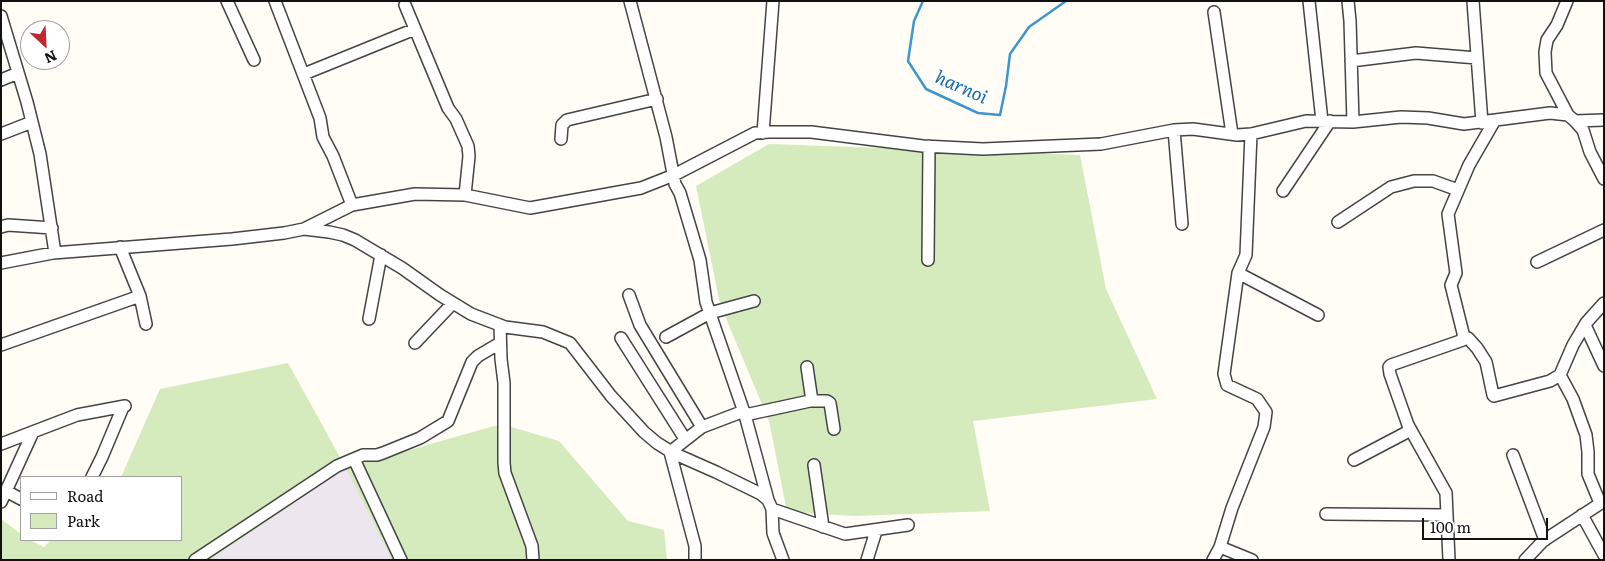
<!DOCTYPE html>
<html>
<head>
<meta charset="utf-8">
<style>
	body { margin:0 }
	#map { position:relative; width:1605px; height:561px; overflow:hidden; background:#fffdf5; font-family:Literata,serif }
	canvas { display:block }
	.frame { position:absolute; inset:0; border:2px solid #111; pointer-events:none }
	.legend { position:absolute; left:20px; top:476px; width:162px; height:65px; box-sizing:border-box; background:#fff; border:1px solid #a0a0a0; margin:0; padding:6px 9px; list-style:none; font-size:15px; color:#111 }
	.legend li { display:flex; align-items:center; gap:10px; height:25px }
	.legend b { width:25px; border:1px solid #a0a0a0 }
	.north { position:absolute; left:20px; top:20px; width:50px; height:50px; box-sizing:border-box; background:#fff; border:1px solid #a0a0a0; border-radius:50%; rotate:155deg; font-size:14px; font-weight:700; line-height:20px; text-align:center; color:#111 }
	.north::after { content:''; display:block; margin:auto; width:18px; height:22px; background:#c4262e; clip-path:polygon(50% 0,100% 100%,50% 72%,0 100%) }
	.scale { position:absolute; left:1422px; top:518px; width:126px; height:22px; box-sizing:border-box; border:2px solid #111; border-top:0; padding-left:6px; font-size:15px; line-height:18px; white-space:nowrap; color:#111; -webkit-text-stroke:4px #fff; paint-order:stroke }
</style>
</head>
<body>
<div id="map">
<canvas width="1605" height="561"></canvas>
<div class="frame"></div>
<ul class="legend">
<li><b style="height:6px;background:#fff"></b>Road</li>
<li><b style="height:14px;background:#d5ebbd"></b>Park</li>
</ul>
<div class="north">N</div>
<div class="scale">100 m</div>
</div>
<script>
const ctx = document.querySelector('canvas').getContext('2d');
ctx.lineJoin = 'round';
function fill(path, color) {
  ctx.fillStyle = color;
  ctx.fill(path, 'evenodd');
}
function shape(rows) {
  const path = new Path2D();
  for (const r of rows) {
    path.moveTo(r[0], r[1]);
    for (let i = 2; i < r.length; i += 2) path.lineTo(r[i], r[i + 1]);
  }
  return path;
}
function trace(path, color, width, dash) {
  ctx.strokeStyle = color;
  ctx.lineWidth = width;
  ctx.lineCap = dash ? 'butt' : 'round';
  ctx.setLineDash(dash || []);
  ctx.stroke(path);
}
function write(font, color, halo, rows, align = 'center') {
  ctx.font = font + ' Literata,serif';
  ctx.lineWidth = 5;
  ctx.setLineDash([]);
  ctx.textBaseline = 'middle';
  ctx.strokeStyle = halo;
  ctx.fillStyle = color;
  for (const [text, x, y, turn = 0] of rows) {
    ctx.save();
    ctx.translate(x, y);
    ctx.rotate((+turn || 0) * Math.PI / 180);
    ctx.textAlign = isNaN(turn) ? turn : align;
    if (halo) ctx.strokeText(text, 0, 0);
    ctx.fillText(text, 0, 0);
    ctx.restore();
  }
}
fill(shape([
	[352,466,398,560,210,560,346,468]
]), '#eee6ef');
fill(shape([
	[769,144,1080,155,1106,289,1157,399,973,421,990,511,855,516,787,512,769,421,720,304,696,186],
	[288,363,346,468,501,424,559,441,628,521,664,530,667,560,392,560,346,468,210,560,1,560,1,519,21,534,21,540,30,540,44,547,51,540,181,540,181,477,121,477,160,389]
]), '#d5ebbd');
trace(shape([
	[923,1,914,21,908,61,926,89,978,113,1000,115,1006,86,1010,54,1029,27,1066,1]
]), '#3f96cf', 2.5);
const minor = shape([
	[227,1,254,60],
	[275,1,320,118,323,137,333,156,352,205],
	[630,1,666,137,675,184,680,193,700,260,706,302,745,415,768,500],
	[1309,1,1322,121],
	[1348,1,1350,21,1353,122],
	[1473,1,1482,123],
	[1567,1,1557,25,1547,40,1545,52,1546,73,1568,115],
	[405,5,448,108,456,119,468,146,469,156,465,195],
	[1214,12,1232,134],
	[1,16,27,102,40,154,55,253],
	[1351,61,1416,53,1477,58],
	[304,74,415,29],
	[1,80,18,73],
	[1575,121,1583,130,1590,152,1604,179],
	[1174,130,1182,224],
	[763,133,773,1],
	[1,134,32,122],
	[561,139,562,125,567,120,657,99],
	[1283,191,1330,121],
	[1338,222,1391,187,1414,181,1433,181,1458,190],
	[1,227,8,225,52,228],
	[304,229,352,205,415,194,465,195,530,208,641,188,674,175,755,133,769,132,811,132,923,146,983,149,1101,144,1174,130,1193,129,1237,135,1251,134,1306,121,1353,122,1401,117,1428,118,1464,124,1550,113,1568,115,1575,121,1604,120],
	[120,247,140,296,146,324],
	[928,260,929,146],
	[1537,262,1604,230],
	[1,263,53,253,232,239,284,233,304,229,329,232,343,235,355,240,402,268,440,295,471,314,505,327,543,332,570,343,611,396,644,432,657,443,673,453,716,472,761,494,768,500,772,509,773,533,783,560],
	[1238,273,1318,315],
	[629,295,640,325,702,427],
	[369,319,381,255],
	[500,325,501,359,504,383,504,463,505,473,532,546,533,560],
	[1585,325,1604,366],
	[1463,336,1468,338,1477,348,1486,362,1493,395,1494,396,1550,381,1560,375,1573,345,1586,323,1604,303],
	[666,337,710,313,754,301],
	[621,338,685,439],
	[415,343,453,303],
	[1,345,140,296],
	[807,367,812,401],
	[1560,375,1573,399,1586,435,1588,452,1588,474,1600,503],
	[745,415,810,401,827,401,830,403,834,429],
	[1,444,77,415,125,406],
	[1513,455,1545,540],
	[354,459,401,560],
	[1354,460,1411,430],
	[814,465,823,527],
	[92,477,102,457,123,407],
	[6,491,21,499],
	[1,502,33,432],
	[772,509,845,534,908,525],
	[1326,514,1446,515],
	[1582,515,1604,555],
	[1220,547,1252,560],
	[195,560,337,466,363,455,377,455,383,453,420,438,448,421,472,362,478,356,500,343],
	[695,560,695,546,670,452,702,427,744,411],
	[867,560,876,531],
	[1213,560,1220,547,1232,508,1264,427,1266,412,1257,399,1227,385,1224,374,1238,273,1246,255,1251,134],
	[1449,560,1446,493,1408,425,1390,374,1389,367,1391,365,1463,340,1464,337,1451,285,1456,273,1448,214,1469,165,1495,120],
	[1525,560,1543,541,1604,501]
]);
trace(minor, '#444', 14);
trace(minor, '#fff', 11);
write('italic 18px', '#1768a6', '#fff', [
	["harnoi",961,88,24]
]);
</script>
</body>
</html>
